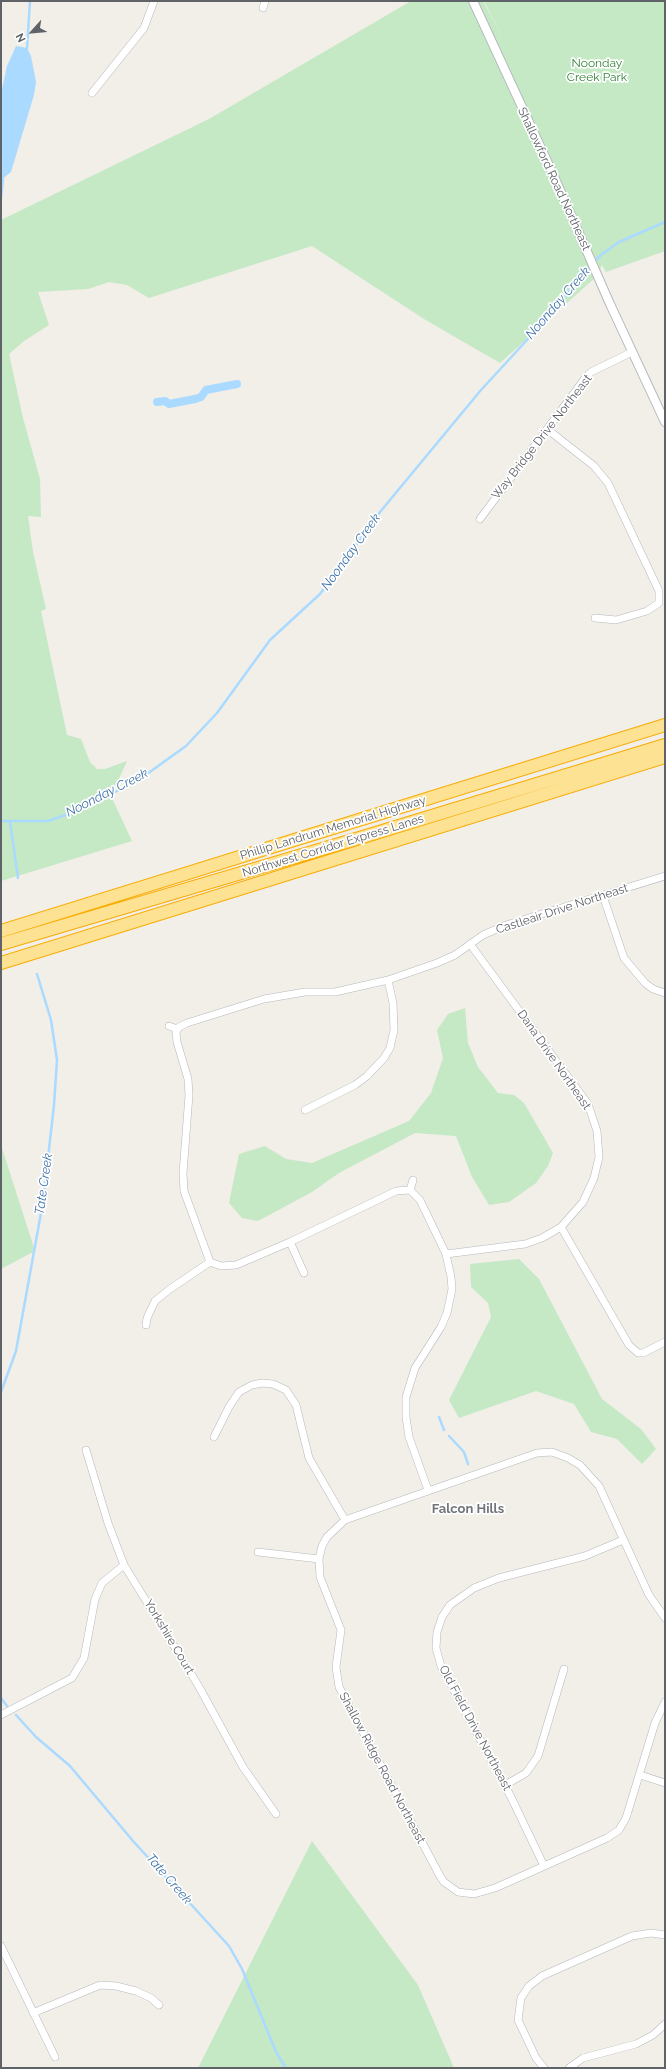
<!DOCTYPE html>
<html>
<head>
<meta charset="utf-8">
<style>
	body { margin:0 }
	#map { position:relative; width:666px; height:2069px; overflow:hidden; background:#f1efe8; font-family:Raleway,sans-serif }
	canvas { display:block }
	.frame { position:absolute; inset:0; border:2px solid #5f6368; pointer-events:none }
	.north { position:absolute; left:12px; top:12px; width:40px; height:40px; -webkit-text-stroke:3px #fff; paint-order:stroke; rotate:243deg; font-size:11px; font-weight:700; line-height:16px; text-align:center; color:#5f6368 }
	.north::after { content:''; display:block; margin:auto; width:14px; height:18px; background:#5f6368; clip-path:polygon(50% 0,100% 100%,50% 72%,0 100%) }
</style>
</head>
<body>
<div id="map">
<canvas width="666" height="2069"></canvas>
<div class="frame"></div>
<div class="north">N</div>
</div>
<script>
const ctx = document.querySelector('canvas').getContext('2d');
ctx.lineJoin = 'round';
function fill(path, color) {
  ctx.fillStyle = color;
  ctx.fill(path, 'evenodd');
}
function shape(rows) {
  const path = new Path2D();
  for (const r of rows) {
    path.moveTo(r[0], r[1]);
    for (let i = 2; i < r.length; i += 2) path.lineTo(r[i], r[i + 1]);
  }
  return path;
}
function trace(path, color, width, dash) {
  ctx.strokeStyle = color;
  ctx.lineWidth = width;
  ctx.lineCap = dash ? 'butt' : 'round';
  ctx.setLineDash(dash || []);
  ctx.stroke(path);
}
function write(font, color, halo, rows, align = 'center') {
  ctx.font = font + ' Raleway,sans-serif';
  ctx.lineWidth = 3.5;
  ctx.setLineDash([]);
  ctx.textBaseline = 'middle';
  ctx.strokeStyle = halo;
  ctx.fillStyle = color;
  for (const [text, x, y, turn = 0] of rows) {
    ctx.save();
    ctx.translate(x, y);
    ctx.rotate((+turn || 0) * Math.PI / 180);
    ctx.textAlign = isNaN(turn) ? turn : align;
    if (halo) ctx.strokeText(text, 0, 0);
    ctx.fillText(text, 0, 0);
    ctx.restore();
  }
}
fill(shape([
	[411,1,483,1,503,38,484,1,665,1,665,251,606,272,602,265,597,276,500,363,424,319,312,246,149,298,127,285,109,282,88,289,38,292,49,325,24,341,9,354,23,418,40,479,41,517,28,516,33,552,46,609,41,611,67,735,81,739,90,762,97,769,105,769,127,761,111,796,132,841,1,881,1,220,209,119],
	[465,1008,468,1043,478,1067,498,1093,514,1095,524,1103,553,1153,548,1166,536,1183,509,1202,489,1205,472,1177,456,1136,415,1133,339,1173,312,1192,258,1221,242,1218,229,1203,239,1154,265,1146,286,1159,312,1163,409,1121,431,1093,443,1058,437,1030,448,1014],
	[1,1145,35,1251,1,1269],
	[519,1259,539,1279,602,1399,641,1429,656,1449,642,1464,617,1439,591,1432,574,1404,536,1391,459,1418,449,1400,491,1317,488,1303,471,1287,470,1264],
	[312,1841,418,1985,454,2068,198,2068]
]), '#c5e8c5');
fill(shape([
	[16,46,27,48,31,56,36,82,34,95,11,172,1,180,1,94,7,66]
]), '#aadaff');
trace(shape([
	[27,48,30,1],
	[1,198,3,179],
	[1,821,48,821,80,810,140,779,186,746,217,713,270,640,320,594,380,512,481,390,550,315,585,271,601,255,619,242,665,222],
	[10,821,18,878],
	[1,1392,16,1351,43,1202,54,1105,57,1060,51,1020,37,974],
	[439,1417,444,1430],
	[449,1436,464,1452,468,1464],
	[1,1698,7,1706],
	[16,1715,36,1737,70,1766,133,1841,229,1946,242,1969,276,2052,286,2068]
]), '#aadaff', 2.5);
trace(shape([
	[157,402,165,401,169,404,195,399,201,397,206,390,237,384]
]), '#aadaff', 8);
const minor = shape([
	[263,8,265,1],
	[92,93,144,28,154,1],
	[547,429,594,466,608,483,659,591,659,603,647,611,616,620,595,618],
	[480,519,586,377,591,372,632,352],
	[603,896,624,958,645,983,653,989,665,993],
	[169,1026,177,1029],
	[305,1110,355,1085,367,1076,384,1058,390,1048,394,1030,393,1003,388,980],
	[410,1190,413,1180],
	[561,1227,629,1345,638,1353,643,1353,665,1342],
	[290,1242,304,1273],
	[446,1254,525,1244,542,1238,561,1227,583,1202,594,1178,599,1157,597,1131,588,1104,470,944],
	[146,1325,147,1318,155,1301,170,1289,210,1262],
	[214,1437,229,1407,239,1392,252,1385,262,1383,273,1384,286,1390,296,1405,309,1458,345,1520],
	[86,1450,108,1523,124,1565,198,1685,243,1767,276,1814],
	[428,1490,409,1437,406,1417,406,1397,415,1368,441,1327,447,1313,452,1289,451,1277,446,1254,420,1200,410,1190,396,1191,290,1242,236,1265,221,1266,210,1262,184,1191,183,1173,189,1095,188,1079,177,1042,176,1032,179,1027,187,1023,264,999,305,992,335,992,388,980,437,963,455,955,483,935,506,925,665,876],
	[258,1552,319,1559],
	[665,1618,649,1595,599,1486,580,1465,568,1458,552,1452,537,1453,345,1520,327,1537,322,1546,319,1559,320,1577,341,1630,336,1667,339,1687,440,1876,444,1882,458,1892,474,1894,495,1888,607,1838,619,1830,626,1818,655,1723,665,1702],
	[1,1715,72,1678,84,1658,95,1599,102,1583,124,1565],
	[640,1775,665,1783],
	[505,1785,526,1773,538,1756,564,1669],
	[544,1866,511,1797,441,1666,436,1648,437,1632,442,1617,450,1605,474,1588,499,1578,585,1556,623,1540],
	[1,1946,55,2057],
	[33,2013,100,1985,116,1986,136,1991,151,1998,159,2005],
	[544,2068,536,2058,518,2020,521,1998,529,1986,542,1976,632,1936,651,1933,665,1935],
	[569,2068,583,2058,636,2044,653,2035,665,2024]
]);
const tertiary = shape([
	[473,1,552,172,610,304,665,422]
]);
const motorway = shape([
	[1,931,665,725],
	[1,944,356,839,665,745],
	[1,963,665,757]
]);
trace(minor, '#b5b8bc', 8);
trace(tertiary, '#b5b8bc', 10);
trace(motorway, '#f9ab00', 14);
trace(minor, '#fff', 7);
trace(tertiary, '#fff', 8);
trace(motorway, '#fde293', 12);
write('12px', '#348238', '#fff', [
	["Noonday",597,63],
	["Creek Park",597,77]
]);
write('12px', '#5f6368', '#fff', [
	["Shallowford Road Northeast",554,179,65],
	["Way Bridge Drive Northeast",542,437,-52],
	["Phillip Landrum Memorial Highway",333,828,-17],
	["Northwest Corridor Express Lanes",333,846,-17],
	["Castleair Drive Northeast",562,909,-18],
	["Dana Drive Northeast",554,1060,55],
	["Yorkshire Court",169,1637,59],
	["Old Field Drive Northeast",475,1728,62],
	["Shallow Ridge Road Northeast",382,1768,62]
]);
write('italic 13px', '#4174aa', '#fff', [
	["Noonday Creek",558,303,-49],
	["Noonday Creek",351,552,-54],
	["Noonday Creek",107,793,-27],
	["Tate Creek",44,1184,-82],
	["Tate Creek",169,1879,49]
]);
write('bold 13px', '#70757a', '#fff', [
	["Falcon Hills",468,1509]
]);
</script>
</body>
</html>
